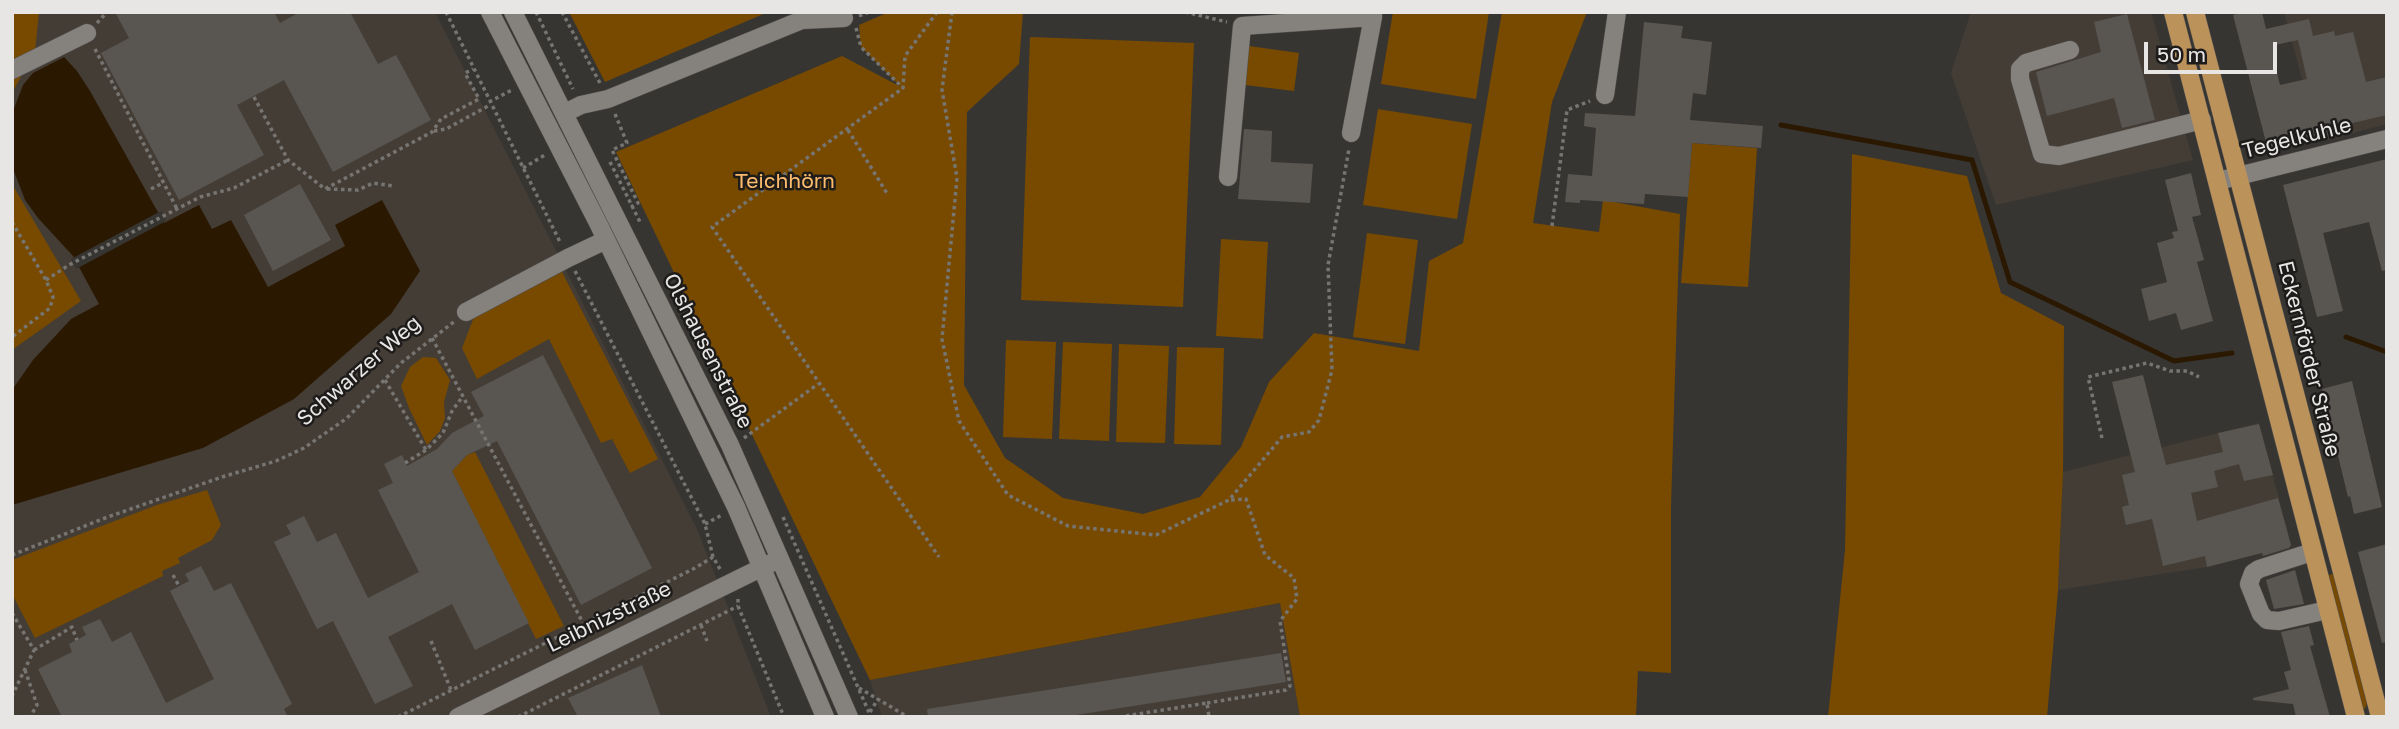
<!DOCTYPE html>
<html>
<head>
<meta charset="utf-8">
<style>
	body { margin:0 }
	#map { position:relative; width:2399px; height:729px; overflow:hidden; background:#373532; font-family:"Golos Text",sans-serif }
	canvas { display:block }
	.frame { position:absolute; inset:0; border:14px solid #e8e6e4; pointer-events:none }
	.scale { position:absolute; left:2144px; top:42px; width:133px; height:32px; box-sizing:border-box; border:4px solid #e8e6e4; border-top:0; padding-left:9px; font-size:21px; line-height:24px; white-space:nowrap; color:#e8e6e4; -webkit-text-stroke:5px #1e1c1b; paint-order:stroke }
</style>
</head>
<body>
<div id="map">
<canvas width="2399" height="729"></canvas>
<div class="frame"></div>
<div class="scale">50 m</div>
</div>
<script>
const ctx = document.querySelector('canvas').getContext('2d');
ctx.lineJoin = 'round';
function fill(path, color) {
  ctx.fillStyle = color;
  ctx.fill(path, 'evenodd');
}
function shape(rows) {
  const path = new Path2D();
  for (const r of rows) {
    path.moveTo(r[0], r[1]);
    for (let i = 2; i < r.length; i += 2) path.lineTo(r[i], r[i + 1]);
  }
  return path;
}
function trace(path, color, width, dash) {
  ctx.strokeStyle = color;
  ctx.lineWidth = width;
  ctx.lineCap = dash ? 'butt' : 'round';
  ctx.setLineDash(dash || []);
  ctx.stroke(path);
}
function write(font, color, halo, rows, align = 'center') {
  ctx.font = font + ' "Golos Text",sans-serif';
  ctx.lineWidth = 5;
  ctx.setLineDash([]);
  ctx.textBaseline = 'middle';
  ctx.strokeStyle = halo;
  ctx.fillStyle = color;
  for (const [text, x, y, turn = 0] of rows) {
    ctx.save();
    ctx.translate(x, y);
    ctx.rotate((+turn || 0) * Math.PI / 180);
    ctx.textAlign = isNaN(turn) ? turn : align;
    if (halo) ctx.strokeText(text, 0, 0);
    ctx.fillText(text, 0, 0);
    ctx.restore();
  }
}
fill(shape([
	[12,12,435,12,697,529,771,717,12,717],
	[1971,12,2151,12,2193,160,1996,205,1951,73],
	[2284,12,2387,12,2387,124,2319,142],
	[2259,423,2291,545,2207,567,2058,590,2063,472],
	[1280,603,1300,717,882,717,870,680]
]), '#443d35');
fill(shape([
	[12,12,39,12,35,51,12,93],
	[569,12,768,12,605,82],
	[889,12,1023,12,1019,64,967,112,964,385,1005,458,1063,498,1143,514,1200,497,1241,447,1269,382,1314,333,1419,351,1429,261,1463,243,1502,12,1587,12,1552,102,1533,223,1599,232,1603,200,1680,214,1671,506,1671,673,1638,671,1636,717,1300,717,1280,603,870,680,616,152,842,56,901,87,861,47,859,25],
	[1393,12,1489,12,1476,99,1381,84],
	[1030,37,1194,43,1183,307,1021,300],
	[1249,46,1299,53,1294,91,1245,85],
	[1378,109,1472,124,1457,219,1363,205],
	[1692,143,1757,148,1748,287,1681,283],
	[1852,154,1967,176,2001,293,2064,326,2063,472,2058,590,2047,717,1828,717,1845,550],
	[12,184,81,301,12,350],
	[1367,233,1418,240,1405,344,1353,337],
	[1221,239,1268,242,1263,339,1216,336],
	[562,272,658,459,630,473,612,439,601,443,549,339,477,379,462,348,474,317],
	[1006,340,1056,342,1052,439,1003,437],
	[1063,342,1112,344,1109,441,1059,439],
	[1119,344,1169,346,1165,443,1116,442],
	[1177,347,1224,348,1221,445,1174,444],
	[423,357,436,358,450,380,444,402,445,418,440,431,427,445,409,408,401,386,410,367],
	[475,452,564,626,536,639,452,471,467,455],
	[207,490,221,525,212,540,178,558,180,563,162,571,163,576,35,638,12,594,12,560,157,505],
	[2333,574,2367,703,2365,709,2362,708,2329,578,2329,575]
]), '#774a00');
fill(shape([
	[64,57,77,71,90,91,164,223,199,205,212,229,231,220,268,287,345,246,335,225,382,200,420,271,391,314,294,399,203,448,12,505,12,390,33,360,71,319,99,304,73,256,38,218,25,200,12,166,12,114,23,85,33,73]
]), '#2b1800');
fill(shape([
	[161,211,166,221,76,269,71,259]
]), '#373532');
trace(shape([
	[1781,125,1972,160,2010,282,2174,361,2232,353],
	[2346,337,2387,352]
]), '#2b1800', 5);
fill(shape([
	[115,12,274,12,280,23,300,12,350,12,378,64,396,55,431,120,333,172,284,80,237,105,264,155,179,200,101,53,129,38],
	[2244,12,2262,12,2266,29,2309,19,2313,36,2334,31,2335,36,2353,32,2366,82,2387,77,2387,115,2331,128,2333,135,2304,144,2274,152,2268,150,2233,15],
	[2298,40,2307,79,2280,85,2273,57,2275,45],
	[2127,14,2155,120,2122,128,2114,98,2047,116,2036,72,2101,52,2094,22],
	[1644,22,1683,26,1681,38,1712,42,1706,95,1693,93,1690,120,1763,126,1761,148,1692,143,1688,197,1645,194,1644,204,1580,200,1580,203,1565,202,1568,174,1592,176,1596,128,1584,126,1585,113,1635,116],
	[1244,129,1272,131,1271,162,1313,164,1310,203,1238,199],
	[2387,159,2387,270,2382,271,2369,222,2323,233,2343,311,2317,317,2283,185],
	[2191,173,2201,215,2192,217,2204,260,2197,262,2213,321,2181,330,2176,313,2149,321,2141,289,2167,282,2157,243,2174,238,2172,232,2178,231,2165,180],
	[300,184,331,240,273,271,244,215],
	[543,355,652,568,581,605,497,441,467,455,452,471,529,623,475,650,452,604,388,637,413,686,375,704,333,621,317,629,274,542,291,534,286,525,304,516,317,542,336,533,368,598,419,572,378,490,393,483,384,464,402,455,407,466,437,449,452,433,484,416,471,392],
	[2143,375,2166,465,2223,452,2218,433,2259,424,2273,475,2244,481,2239,464,2214,471,2218,487,2191,493,2197,521,2278,498,2291,545,2289,548,2263,556,2262,553,2207,567,2205,556,2163,566,2152,519,2126,525,2122,507,2129,505,2122,475,2135,472,2112,382],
	[2352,381,2382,507,2354,514,2350,496,2348,497,2322,389],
	[2387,544,2387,642,2382,643,2358,552],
	[201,566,214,591,231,583,292,704,284,709,288,717,62,717,38,669,72,652,69,644,86,635,82,627,100,619,112,642,131,632,166,703,214,679,170,591,189,581,185,574],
	[2295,570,2304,604,2274,609,2266,580],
	[2309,626,2314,645,2310,646,2330,717,2296,717,2293,704,2253,700,2253,698,2289,689,2284,672,2291,670,2281,632],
	[1281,653,1286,682,1063,717,928,717,927,709],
	[642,665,661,717,578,717,568,698]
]), '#595652');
const minor = shape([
	[490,12,598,223,736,507,825,717],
	[513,12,730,445,849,717],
	[2070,50,2026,63,2020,69,2020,79,2042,154,2059,156,2202,120],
	[12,70,87,33],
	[1605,95,1617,12],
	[565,113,581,105,608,99,802,20,844,18],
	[1351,133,1373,17],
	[1228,177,1242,26,1373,17,1373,12],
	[2218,181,2387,139],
	[466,312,568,258,606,240],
	[2312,552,2259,569,2253,573,2249,584,2261,614,2267,620,2279,621,2327,610],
	[458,717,771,563]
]);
const major = shape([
	[2173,12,2356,717],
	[2195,12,2380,717]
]);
trace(minor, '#53514f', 19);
trace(major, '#53514f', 19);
trace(shape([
	[446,12,560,242],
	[536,12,573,89],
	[562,12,601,85],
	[937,12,905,56,903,88,712,227,939,557],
	[952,12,942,90,957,178,942,339,959,421,1008,495,1068,526,1156,535,1229,500,1282,437,1309,432,1319,420,1332,370,1328,265,1349,149],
	[1185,12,1227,22],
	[859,16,869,12],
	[97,23,107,12],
	[856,28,861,47,903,88],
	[95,49,177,209],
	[254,97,288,160,325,189,432,132,441,119,479,99,465,73,473,69],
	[489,102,512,90],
	[615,114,627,143,612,150,638,203,631,207],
	[848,130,888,195],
	[434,131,446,129,490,105],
	[610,162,641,224],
	[523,168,545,155],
	[151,189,163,183],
	[327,189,358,190,373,183,393,186],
	[12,222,46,280,53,297,50,308,12,337],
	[1552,226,1567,110,1590,101],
	[575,271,705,524,713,557,720,569],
	[46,280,69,265,200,197,234,188,288,160],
	[432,338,583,623],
	[385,380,426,450],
	[744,438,818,384],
	[2102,438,2088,377,2147,363,2170,371,2187,371,2199,377],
	[405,463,426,450,443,433,452,411,463,396],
	[783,517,871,717],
	[705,524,722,515],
	[12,555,105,518,222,477,276,461,304,448,347,418,401,363,455,321],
	[173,575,179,586],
	[738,599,738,606,784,717],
	[12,613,34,650,12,696],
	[701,625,707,641],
	[431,641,451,690],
	[34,650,72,627,77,640],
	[25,670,37,705,30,717],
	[859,688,908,717],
	[1207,703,1286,690,1290,686,1280,621,1297,599,1294,578,1265,555,1246,499,1231,500],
	[870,712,878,699],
	[398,717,695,568,713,557],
	[518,717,738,606],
	[1119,717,1207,703,1209,717]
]), '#777572', 3.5, [3.5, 3.5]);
trace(minor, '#85827e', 18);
trace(major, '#bc925b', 18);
write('21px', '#e8e6e4', '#1e1c1b', [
	["Tegelkuhle",2297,138,-14],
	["Olshausenstraße",708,351,63],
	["Eckernförder Straße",2309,359,76],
	["Schwarzer Weg",359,371,-41],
	["Leibnizstraße",609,617,-26]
]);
write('21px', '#fdbc6d', '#1e1c1b', [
	["Teichhörn",785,181]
]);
</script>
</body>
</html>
